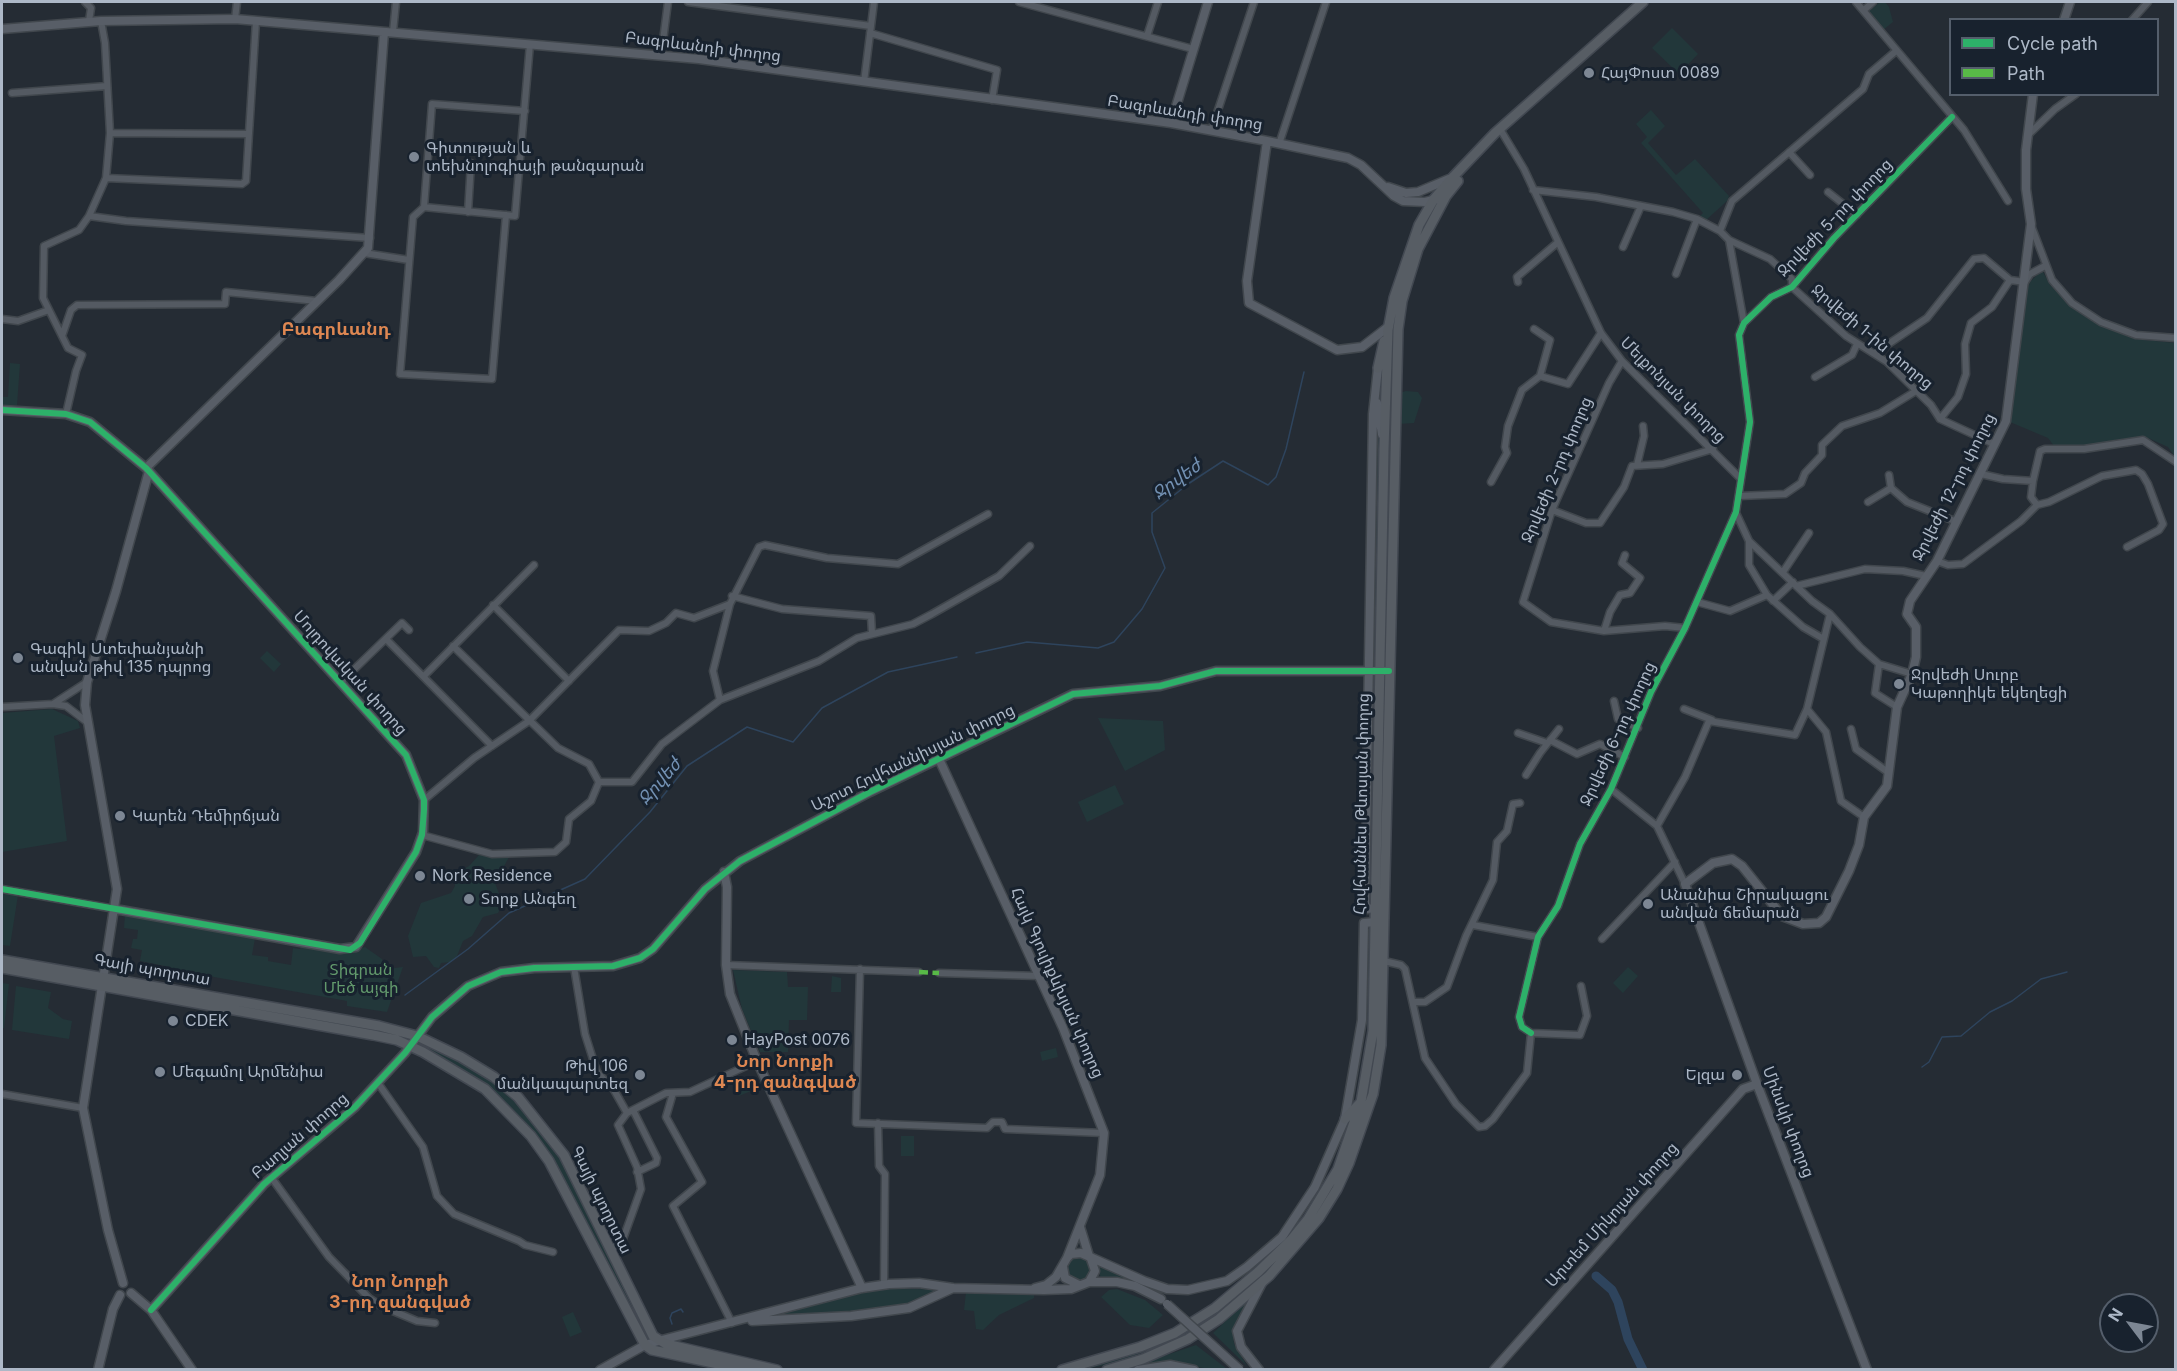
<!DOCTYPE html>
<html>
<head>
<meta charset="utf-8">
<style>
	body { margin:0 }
	#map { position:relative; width:2177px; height:1371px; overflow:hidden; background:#252c34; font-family:Inter,sans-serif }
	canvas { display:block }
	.frame { position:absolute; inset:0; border:3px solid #adb8c7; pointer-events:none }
	.legend { position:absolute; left:1949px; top:18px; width:210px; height:78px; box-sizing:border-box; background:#18222e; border:2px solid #545e6b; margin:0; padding:8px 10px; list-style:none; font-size:18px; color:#adb8c7 }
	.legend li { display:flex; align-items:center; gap:12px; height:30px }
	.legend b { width:30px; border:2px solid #545e6b }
	.north { position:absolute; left:2099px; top:1293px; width:60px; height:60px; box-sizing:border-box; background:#18222e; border:2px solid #545e6b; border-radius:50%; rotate:302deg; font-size:16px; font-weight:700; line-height:24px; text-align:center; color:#adb8c7 }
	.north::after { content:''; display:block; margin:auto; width:21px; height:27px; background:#7d8794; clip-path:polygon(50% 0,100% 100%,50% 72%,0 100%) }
</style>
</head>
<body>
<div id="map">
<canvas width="2177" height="1371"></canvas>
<div class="frame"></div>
<ul class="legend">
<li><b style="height:8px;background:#2db169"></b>Cycle path</li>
<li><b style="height:8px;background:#58b947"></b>Path</li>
</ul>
<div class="north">N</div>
</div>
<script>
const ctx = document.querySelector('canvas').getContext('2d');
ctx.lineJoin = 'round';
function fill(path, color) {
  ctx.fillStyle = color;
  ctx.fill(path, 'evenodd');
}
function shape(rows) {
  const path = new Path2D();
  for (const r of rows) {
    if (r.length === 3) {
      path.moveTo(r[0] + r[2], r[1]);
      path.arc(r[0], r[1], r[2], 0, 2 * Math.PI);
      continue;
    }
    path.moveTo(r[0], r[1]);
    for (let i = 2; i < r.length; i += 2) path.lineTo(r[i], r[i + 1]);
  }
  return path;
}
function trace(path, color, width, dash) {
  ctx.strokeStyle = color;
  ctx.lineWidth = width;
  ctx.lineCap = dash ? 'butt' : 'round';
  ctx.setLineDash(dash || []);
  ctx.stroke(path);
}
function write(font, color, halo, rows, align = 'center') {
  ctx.font = font + ' Inter,"Noto Sans Armenian",sans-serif';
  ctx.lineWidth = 6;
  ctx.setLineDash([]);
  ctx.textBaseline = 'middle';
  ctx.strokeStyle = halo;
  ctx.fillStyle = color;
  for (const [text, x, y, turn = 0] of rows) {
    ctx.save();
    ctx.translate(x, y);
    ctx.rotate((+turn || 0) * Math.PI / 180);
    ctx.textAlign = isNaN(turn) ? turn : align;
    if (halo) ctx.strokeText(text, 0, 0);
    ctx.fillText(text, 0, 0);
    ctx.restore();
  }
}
fill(shape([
	[1880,2,1885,2,1889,7,1893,22,1883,30,1869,11],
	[1672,28,1698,54,1679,74,1652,48],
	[1651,110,1665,126,1648,143,1676,175,1695,159,1729,196,1727,201,1705,221,1700,216,1703,213,1641,143,1647,137,1636,124],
	[2042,270,2050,285,2078,312,2099,325,2135,339,2175,343,2175,457,2168,447,2148,438,2120,439,2079,447,2054,446,2048,438,2010,422,2026,291,2031,281],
	[1397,308,1393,351,1386,652,1384,652,1392,326],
	[10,363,20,364,17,405,2,405,2,397,8,397],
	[1406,391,1418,392,1422,398,1414,423,1398,424,1399,393],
	[1375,411,1379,438,1379,517,1378,651,1376,653,1373,644],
	[267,651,281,664,274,672,260,658],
	[1372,707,1376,707,1373,904,1367,904],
	[52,709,78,721,80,728,54,736,67,841,2,852,2,713],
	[1098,718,1163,721,1165,750,1125,771],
	[1115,785,1124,804,1087,822,1078,802],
	[479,855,509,857,495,883,503,904,498,913,483,917,472,936,463,941,457,956,451,962,441,963,439,968,434,967,426,956,413,957,408,936,421,903,451,893,455,886,454,874,469,866],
	[2,893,18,895,10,946,2,945],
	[125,914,255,938,252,955,268,957,268,961,291,965,293,948,300,949,301,946,343,954,365,947,382,959,386,969,403,967,387,1012,347,1006,347,1001,170,969,170,967,140,961,142,950,131,948,133,939,137,939,138,930,124,928],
	[1369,928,1373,929,1371,1005,1366,1005],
	[1628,967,1638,976,1623,993,1613,983],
	[733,970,787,972,788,987,808,987,807,1020,789,1020,788,1052,760,1052,742,1009],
	[832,976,841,978,841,992,831,992],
	[2,983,9,984,4,1028,2,1028],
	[16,986,51,992,48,1008,63,1019,72,1021,69,1039,12,1030],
	[424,1043,494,1082,526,1112,555,1149,567,1168,635,1313,632,1314,560,1172,530,1128,481,1081,423,1047],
	[1056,1048,1058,1057,1042,1061,1040,1052],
	[753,1077,758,1088,739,1096,734,1086],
	[901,1136,914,1136,914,1156,901,1156],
	[1079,1269,12],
	[1097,1264,1130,1278,1132,1281,1101,1279],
	[1258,1278,1234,1301,1178,1339,1115,1363,1081,1370,1176,1337,1202,1321],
	[894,1288,942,1290,908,1304,867,1310,782,1316,782,1313,861,1293],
	[1117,1289,1145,1300,1163,1315,1149,1328,1130,1325,1101,1297,1109,1290],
	[966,1292,1034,1294,1034,1298,999,1315,983,1330,976,1329,974,1311,964,1310],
	[1249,1299,1233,1333,1234,1344,1247,1366,1213,1333],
	[573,1312,582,1332,570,1337,562,1317],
	[1196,1345,1227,1369,1209,1369,1164,1361,1122,1370]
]), '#22373a');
trace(shape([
	[976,653,1027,642,1098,648,1114,642,1142,609,1165,568,1152,532,1152,513,1188,484,1223,461,1268,485,1276,477,1286,449,1304,372],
	[405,995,468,949,509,913,585,879,650,812,687,766,747,727,793,742,822,708,888,672,957,657],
	[1922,1067,1929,1062,1942,1037,1961,1036,1990,1012,2012,1001,2041,979,2067,972],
	[672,1324,670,1318,672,1313,681,1309,683,1312]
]), '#2e445d', 1.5);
trace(shape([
	[1596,1276,1612,1290,1618,1302,1628,1339,1643,1370]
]), '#2e445d', 9);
const street = shape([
	[85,2,91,8,89,21],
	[688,2,871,26],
	[1019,2,1193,49],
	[1856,2,1964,130,2008,201],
	[1864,10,1873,2],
	[235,19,237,2],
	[2132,20,2148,2],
	[393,32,396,2],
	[870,33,997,70,992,100],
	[1147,36,1158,2],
	[661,56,668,2],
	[864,82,874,2],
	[12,93,107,86],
	[1500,129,1524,169,1601,333,1622,361,1741,479],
	[1211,131,1254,2],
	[110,133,249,134],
	[2028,135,2055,109,2076,94],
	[1279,144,1326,2],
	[1789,152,1810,175],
	[106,178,242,184,246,181,256,21],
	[1533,190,1596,197,1673,212,1697,219,1720,231,1729,240,1770,259,1792,279,1792,287,1846,336,1887,362,1931,405,1940,419,1994,444],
	[1828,192,1857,215],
	[424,207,515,216,530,44],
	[468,212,471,163],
	[506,215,492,379,400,374,413,217,424,207,432,104,525,111],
	[89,216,126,221,370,238],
	[2031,225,2052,280,2072,303,2101,322,2136,335,2176,338],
	[1720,231,1732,201,1863,89,1869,74,1896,51],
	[1729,240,1744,323],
	[1623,247,1641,206],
	[364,253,409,260],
	[1676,274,1697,219],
	[1518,282,1517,277,1557,243],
	[2,319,18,321,49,310],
	[1534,329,1550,340,1540,376],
	[62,336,71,310,77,305,225,304,226,292,317,301],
	[1875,353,1927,318,1974,259,1984,258,2010,280],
	[1622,361,1609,383,1552,510,1523,602,1551,622,1604,631,1665,626,1685,628],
	[1815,377,1852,355,1857,344],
	[66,414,76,371,82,355,68,348,43,298,44,246,79,230,89,216,106,178,110,133,105,43,101,21],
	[1940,419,1958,397,1966,374,1965,344,1971,323,1992,307,2010,280,2025,282,2030,274,2045,266],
	[1637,465,1644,436,1643,426],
	[1981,474,2003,479,2033,481,2040,451,2045,449,2084,449,2143,440,2176,462],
	[1889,475,1891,488,1907,502,1957,522],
	[2033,481,2031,497,2037,505],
	[1491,482,1507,453,1505,447,1508,426,1522,390,1540,376,1568,384,1601,333],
	[1740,496,1785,494,1801,483,1805,473,1822,455,1822,445,1842,426,1880,413,1916,391],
	[1868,502,1891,488],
	[1552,510,1586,523,1600,523,1624,487,1632,466,1663,464,1713,449],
	[1736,513,1749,541,1812,601,1830,614,1860,647,1879,664,1912,674],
	[1749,541,1749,565,1767,595,1803,627,1822,638],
	[1937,561,1948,565,1963,564,2021,521,2037,505,2049,502,2102,476,2136,470,2142,474,2148,484,2163,524,2159,530,2127,547],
	[1783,572,1809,533],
	[1796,586,1865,569,1903,571,1926,576],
	[732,596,782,609,871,616,872,633],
	[1773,601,1793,582],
	[1697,602,1730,611,1767,595],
	[493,605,569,681],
	[1604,631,1610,612,1620,595,1630,593,1640,578,1622,563,1625,555],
	[386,639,492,746],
	[453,646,558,748,589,764,599,782],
	[1879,664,1875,693,1897,707],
	[424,676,534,565],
	[341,682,402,623,409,630],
	[720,700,713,671,730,604,759,547,765,545,827,558,898,564,988,514],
	[1614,701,1618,719,1638,728],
	[53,704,87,682],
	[2,707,53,704,66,706,87,722],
	[1684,709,1712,720],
	[1807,709,1826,732,1841,801,1864,817],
	[1851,729,1856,749,1889,773],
	[1518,733,1547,743],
	[1550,740,1577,754,1600,744,1625,757],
	[1526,775,1540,753,1559,729],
	[599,782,632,782,662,744,720,700,819,661,857,638,913,624,932,614,999,576,1030,546],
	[1611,789,1657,826,1685,884],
	[424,800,474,758,529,721,619,630,649,631,666,623,676,613,694,618,730,604],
	[1657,826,1685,777,1709,721,1795,735,1807,709,1830,614],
	[422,835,492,854,555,852,566,842,569,819,591,801,599,782],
	[2,889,115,909],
	[1473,925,1538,937],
	[1602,939,1675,862],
	[1384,961,1401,965,1405,969,1425,1058,1456,1104,1479,1127,1485,1126,1493,1119,1527,1073,1531,1033],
	[726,965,919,972],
	[574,967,585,1034,597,1072,614,1090,627,1113,618,1125,637,1167,641,1189,623,1239,610,1251],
	[860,969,856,1123,987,1128,993,1122,1002,1122,1005,1129,1104,1133],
	[939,973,1039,976],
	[1413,1002,1425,1002,1447,987,1466,936,1493,880,1497,842,1507,831,1513,804,1520,803],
	[1531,1033,1522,1027,1519,1017,1538,937,1558,906,1580,844,1611,789,1651,692,1685,628,1736,512,1750,422,1739,335,1744,323,1771,297,1792,287,1834,238,1952,117],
	[1531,1033,1580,1035,1587,1016,1581,986],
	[378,1083,423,1147,437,1196,454,1214,519,1241,525,1245,553,1252],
	[673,1093,666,1117,702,1182,673,1206,732,1323],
	[2,1094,83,1108],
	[633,1110,657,1158,656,1163,637,1172],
	[627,1113,666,1093,690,1092,757,1061],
	[878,1123,879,1166,885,1174,884,1285],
	[271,1177,329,1257,369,1298,381,1306,417,1321,435,1323]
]);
const secondary = shape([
	[2064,20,2070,2],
	[2,29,101,21,235,19,699,59,1171,123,1267,141,1348,158,1361,165,1394,196,1403,201,1425,202,1437,199],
	[1171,123,1208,2],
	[1267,141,1247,281,1249,303,1337,350,1362,347,1388,327],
	[1388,187,1406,193,1418,192,1449,179],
	[1377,403,1382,434],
	[2,410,66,414,90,422,146,468,406,755,424,800,423,832,416,852,356,947,340,949,115,909],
	[146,468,339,280,368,248,384,32],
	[939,759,1063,1028,1104,1133,1100,1175,1067,1258,1056,1277,1046,1285,1035,1288],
	[724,872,727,887,726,965,730,994,757,1061,862,1288],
	[1375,908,1367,909,1365,903,1373,414,1378,368],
	[1080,1227,1089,1256],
	[1067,1258,1071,1254,1081,1253,1144,1281,1167,1289,1188,1290,1227,1281,1247,1267,1282,1237,1315,1187,1345,1119,1362,1020,1364,923,1375,922],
	[1063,1267,1065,1278,1079,1285],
	[1089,1282,1095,1271,1091,1259],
	[123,1283,108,1230,83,1108,117,889,85,705,87,682,116,591,149,471],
	[131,1293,151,1310,192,1370],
	[151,1310,264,1184,355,1107,405,1053,432,1017,468,986,501,972,534,968,613,966,640,958,653,949,705,889,740,861,870,792,1073,694,1160,686,1216,671,1389,671],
	[752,1321,851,1316,909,1308,953,1288],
	[98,1370,113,1309,120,1295],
	[600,1370,645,1345,658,1341,862,1288,889,1284,919,1283,953,1288,1044,1290,1071,1289,1089,1282,1117,1282,1135,1286,1161,1299],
	[1138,1370,1170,1365,1194,1370],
	[1259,1370,1241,1347,1237,1331,1263,1281],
	[1494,1370,1743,1089,1757,1084],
	[1867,1370,1757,1084,1685,884,1713,863,1732,859,1742,866,1782,916,1803,924,1819,923,1826,917,1849,871,1859,845,1864,817,1887,786,1897,707,1912,674,1916,657,1916,627,1907,614,1910,601,1937,561,2006,421,2031,224,2026,189,2026,150,2033,94]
]);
const primary = shape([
	[1378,368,1384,341],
	[2,960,379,1026,417,1036,461,1057,494,1077,518,1097,564,1155,653,1336,666,1344,777,1370],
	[2,968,373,1035,397,1040,423,1052,485,1089,531,1136,549,1161,645,1345,652,1350,746,1370],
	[1345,1119,1360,1103],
	[1062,1370,1140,1347,1175,1333,1215,1308,1258,1272,1291,1240,1308,1219,1338,1169,1361,1102,1373,1031,1384,449,1388,330,1394,298,1419,225,1434,199,1454,176,1495,133,1643,2],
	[1107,1370,1143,1359,1188,1339,1219,1319,1269,1276,1319,1218,1337,1189,1349,1163,1373,1094,1381,1045,1398,329,1402,301,1418,249,1446,196,1458,181]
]);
trace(street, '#41474d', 9);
trace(secondary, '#41474d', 11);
trace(primary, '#424851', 12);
trace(street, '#545a62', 6);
trace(secondary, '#585e67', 8);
trace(primary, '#575d64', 9);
const secondaryBridge = shape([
	[1167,1304,1240,1370]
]);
trace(secondaryBridge, '#41474d', 11, []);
trace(secondaryBridge, '#585e67', 8);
trace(shape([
	[919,972,939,973]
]), '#58b947', 4.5, [9, 4.5]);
trace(shape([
	[2,410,66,414,90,422,146,468,406,755,424,800,424,810,422,835,416,852,360,943,350,950,2,889],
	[1531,1033,1522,1027,1519,1017,1538,937,1558,906,1580,844,1611,789,1651,692,1685,628,1736,512,1750,422,1739,335,1744,323,1771,297,1792,287,1834,238,1952,117],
	[151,1310,264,1184,355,1107,405,1053,432,1017,468,986,501,972,534,968,613,966,640,958,653,949,705,889,740,861,870,792,1073,694,1160,686,1216,671,1389,671]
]), '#2db169', 6);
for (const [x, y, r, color] of [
	[1589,73,6,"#7d8794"],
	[414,157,6,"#7d8794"],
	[18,658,6,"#7d8794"],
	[1899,684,6,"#7d8794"],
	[120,816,6,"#7d8794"],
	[420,876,6,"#7d8794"],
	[469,899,6,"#7d8794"],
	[1648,904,6,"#7d8794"],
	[173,1021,6,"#7d8794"],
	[732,1040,6,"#7d8794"],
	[160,1072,6,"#7d8794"],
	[640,1075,6,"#7d8794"],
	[1737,1075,6,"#7d8794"]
]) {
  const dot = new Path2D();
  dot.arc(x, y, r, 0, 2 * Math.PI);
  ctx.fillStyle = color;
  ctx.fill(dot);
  trace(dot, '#18222e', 2);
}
write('16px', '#adb8c7', '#18222e', [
	["Բագրևանդի փողոց",703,47,7],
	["Բագրևանդի փողոց",1185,113,9],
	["Ջրվեժի 5-րդ փողոց",1835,218,-46],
	["Ջրվեժի 1-ին փողոց",1872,337,40],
	["Մելքոնյան փողոց",1673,390,45],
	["Ջրվեժի 2-րդ փողոց",1557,470,-67],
	["Ջրվեժի 12-րդ փողոց",1954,487,-63],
	["Մոլդովական փողոց",350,673,48],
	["Ջրվեժի 6-րդ փողոց",1618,734,-65],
	["Աշոտ Հովհաննիսյան փողոց",913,758,-26],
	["Հովհաննես Թևոսյան փողոց",1362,804,-89],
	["Գայի պողոտա",152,970,10],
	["Հայկ Գյուլիքևխյան փողոց",1057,983,66],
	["Մինսկի փողոց",1788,1122,69],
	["Բաղյան փողոց",300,1136,-41],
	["Գայի պողոտա",601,1200,64],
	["Արտեմ Միկոյան փողոց",1612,1215,-48]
]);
write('16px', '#adb8c7', '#18222e', [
	["ՀայՓոստ 0089",1601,73],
	["Գիտության և",426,148],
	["տեխնոլոգիայի թանգարան",426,166],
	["Գագիկ Ստեփանյանի",30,649],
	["անվան թիվ 135 դպրոց",30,667],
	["Ջրվեժի Սուրբ",1911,675],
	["Կաթողիկե եկեղեցի",1911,693],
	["Կարեն Դեմիրճյան",132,816],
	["Nork Residence",432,876],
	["Անանիա Շիրակացու",1660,895],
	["անվան ճեմարան",1660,913],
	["Տորք Անգեղ",481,899],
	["CDEK",185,1021],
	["HayPost 0076",744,1040],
	["Թիվ 106",628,1066,"right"],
	["մանկապարտեզ",628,1084,"right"],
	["Մեգամոլ Արմենիա",172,1072],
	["Ելզա",1725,1075,"right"]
], 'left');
write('16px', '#62996c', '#18222e', [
	["Տիգրան",361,970],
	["Մեծ այգի",361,988]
]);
write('bold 18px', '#dd8752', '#18222e', [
	["Բագրևանդ",336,330],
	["Նոր Նորքի",785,1062],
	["4-րդ զանգված",785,1083],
	["Նոր Նորքի",400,1282],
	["3-րդ զանգված",400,1303]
]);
write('italic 18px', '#7290b2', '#18222e', [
	["Ջրվեժ",1177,480,-36],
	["Ջրվեժ",660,782,-49]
]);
</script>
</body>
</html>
